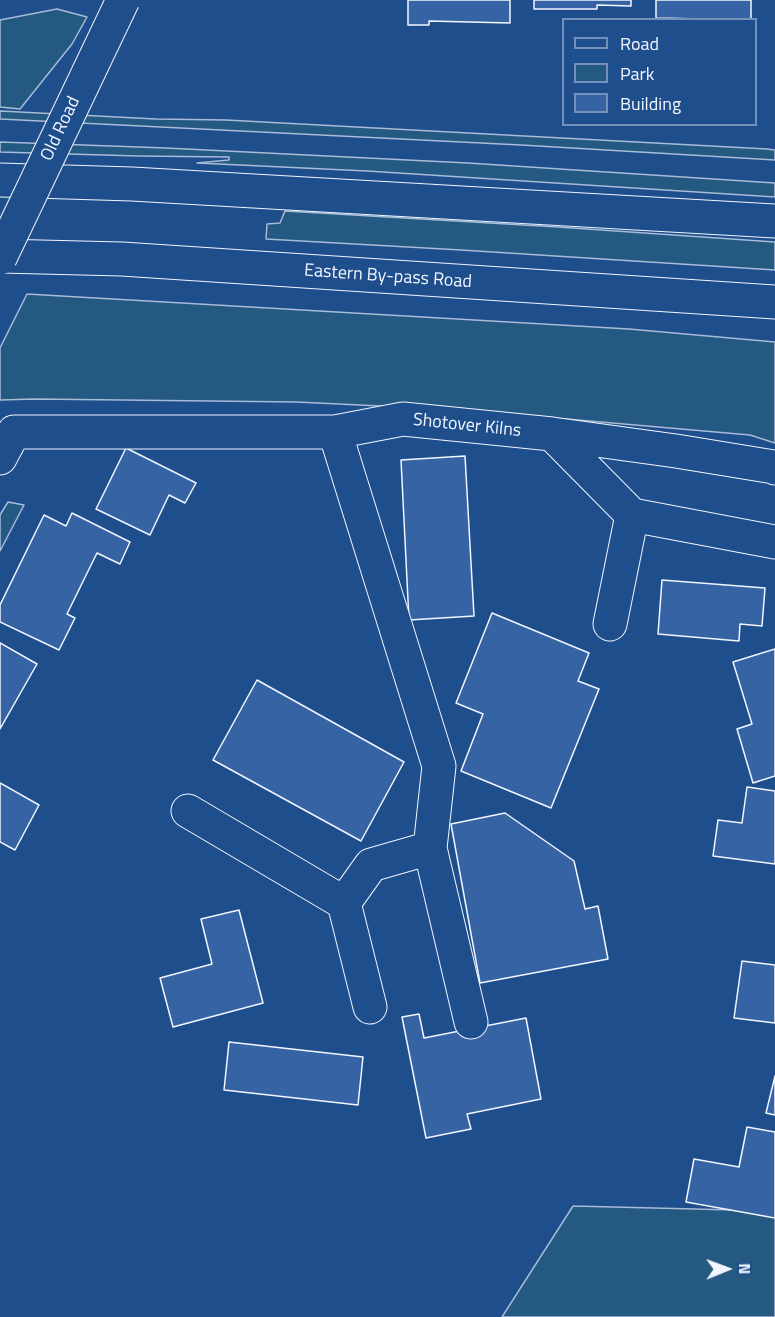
<!DOCTYPE html>
<html>
<head>
<meta charset="utf-8">
<style>
	body { margin:0 }
	#map { position:relative; width:775px; height:1317px; overflow:hidden; background:#1f4e8c; font-family:"Titillium Web",sans-serif }
	canvas { display:block }
	.legend { position:absolute; left:562px; top:18px; width:195px; height:108px; box-sizing:border-box; background:#1f4e8c; border:2px solid #7391ba; margin:0; padding:8px 10px; list-style:none; font-size:18px; color:#f2f6ff }
	.legend li { display:flex; align-items:center; gap:12px; height:30px }
	.legend b { width:30px; border:2px solid #7391ba }
	.north { position:absolute; left:697px; top:1239px; width:60px; height:60px; -webkit-text-stroke:4px #1f4e8c; paint-order:stroke; rotate:89deg; font-size:16px; font-weight:700; line-height:24px; text-align:center; color:#f2f6ff }
	.north::after { content:''; display:block; margin:auto; width:21px; height:27px; background:#f2f6ff; clip-path:polygon(50% 0,100% 100%,50% 72%,0 100%) }
</style>
</head>
<body>
<div id="map">
<canvas width="775" height="1317"></canvas>
<ul class="legend">
<li><b style="height:8px;background:#1f4e8c"></b>Road</li>
<li><b style="height:16px;background:#245a82"></b>Park</li>
<li><b style="height:16px;background:#3563a3"></b>Building</li>
</ul>
<div class="north">N</div>
</div>
<script>
const ctx = document.querySelector('canvas').getContext('2d');
ctx.lineJoin = 'round';
function fill(path, color) {
  ctx.fillStyle = color;
  ctx.fill(path, 'evenodd');
}
function shape(rows) {
  const path = new Path2D();
  for (const r of rows) {
    path.moveTo(r[0], r[1]);
    for (let i = 2; i < r.length; i += 2) path.lineTo(r[i], r[i + 1]);
  }
  return path;
}
function trace(path, color, width, dash) {
  ctx.strokeStyle = color;
  ctx.lineWidth = width;
  ctx.lineCap = dash ? 'butt' : 'round';
  ctx.setLineDash(dash || []);
  ctx.stroke(path);
}
function write(font, color, halo, rows, align = 'center') {
  ctx.font = font + ' "Titillium Web",sans-serif';
  ctx.lineWidth = 4.5;
  ctx.setLineDash([]);
  ctx.textBaseline = 'middle';
  ctx.strokeStyle = halo;
  ctx.fillStyle = color;
  for (const [text, x, y, turn = 0] of rows) {
    ctx.save();
    ctx.translate(x, y);
    ctx.rotate((+turn || 0) * Math.PI / 180);
    ctx.textAlign = isNaN(turn) ? turn : align;
    if (halo) ctx.strokeText(text, 0, 0);
    ctx.fillText(text, 0, 0);
    ctx.restore();
  }
}
const green = shape([
	[57,9,87,17,72,44,20,109,0,107,0,20,57,9],
	[0,111,156,119,226,120,767,149,775,150,775,160,521,145,0,119,0,111],
	[0,142,166,148,468,163,775,183,775,197,367,171,197,163,229,160,229,157,138,156,0,152,0,142],
	[285,211,558,227,775,242,775,270,461,250,266,239,267,224,280,223,285,211],
	[27,294,629,329,775,342,775,443,750,435,463,410,297,402,35,399,0,400,0,348,27,294],
	[8,502,24,505,0,551,0,515,8,502],
	[573,1206,775,1211,775,1317,502,1317,573,1206]
]);
fill(green, '#245a82');
trace(green, '#a8bbd7', 1.5);
const building = shape([
	[408,0,510,0,510,23,429,21,429,25,408,25,408,0],
	[534,0,631,0,631,6,597,5,597,9,534,9,534,0],
	[656,0,751,0,751,20,656,18,656,0],
	[126,448,196,483,185,503,169,495,150,535,96,509,126,448],
	[465,456,474,616,409,620,401,460,465,456],
	[72,513,130,542,120,564,97,553,67,614,75,618,59,650,0,622,0,605,44,515,66,526,72,513],
	[662,580,765,588,762,626,740,624,739,641,658,634,662,580],
	[492,613,589,653,578,681,599,689,551,808,461,771,483,714,456,703,492,613],
	[0,643,37,664,0,729,0,643],
	[775,649,775,776,753,783,737,729,752,724,733,662,775,649],
	[257,680,404,762,361,841,213,760,257,680],
	[0,783,39,805,15,850,0,842,0,783],
	[747,787,775,791,775,864,713,856,718,820,742,823,747,787],
	[505,813,574,861,585,909,598,906,608,959,480,983,451,824,505,813],
	[239,910,263,1003,173,1027,160,978,212,964,201,919,239,910],
	[742,961,775,965,775,1023,734,1018,742,961],
	[419,1014,424,1038,526,1018,541,1099,467,1114,471,1129,426,1138,402,1017,419,1014],
	[229,1042,363,1057,358,1105,224,1090,229,1042],
	[775,1076,775,1115,766,1113,775,1076],
	[747,1127,775,1132,775,1218,686,1202,694,1159,739,1167,747,1127]
]);
fill(building, '#3563a3');
trace(building, '#f2f6ff', 1.5);
const minor = shape([
	[335,432,439,766,430,848,471,1022],
	[552,434,632,515,610,624],
	[0,458,14,432,335,432,403,419,552,434,676,451,774,467,775,468],
	[632,515,775,542],
	[188,811,344,903,371,865,430,848],
	[344,903,370,1007]
]);
const highway = shape([
	[0,180,132,184,775,221],
	[0,256,122,259,775,302]
]);
trace(minor, '#f2f6ff', 35);
trace(highway, '#f2f6ff', 35);
trace(minor, '#1f4e8c', 33);
trace(highway, '#1f4e8c', 33);
const minorBridge = shape([
	[0,258,123,0]
]);
trace(minorBridge, '#f2f6ff', 35, []);
trace(minorBridge, '#1f4e8c', 33);
write('18px', '#f2f6ff', '#1f4e8c', [
	["Old Road",61,129,-65],
	["Eastern By-pass Road",388,277,4],
	["Shotover Kilns",467,426,6]
]);
</script>
</body>
</html>
